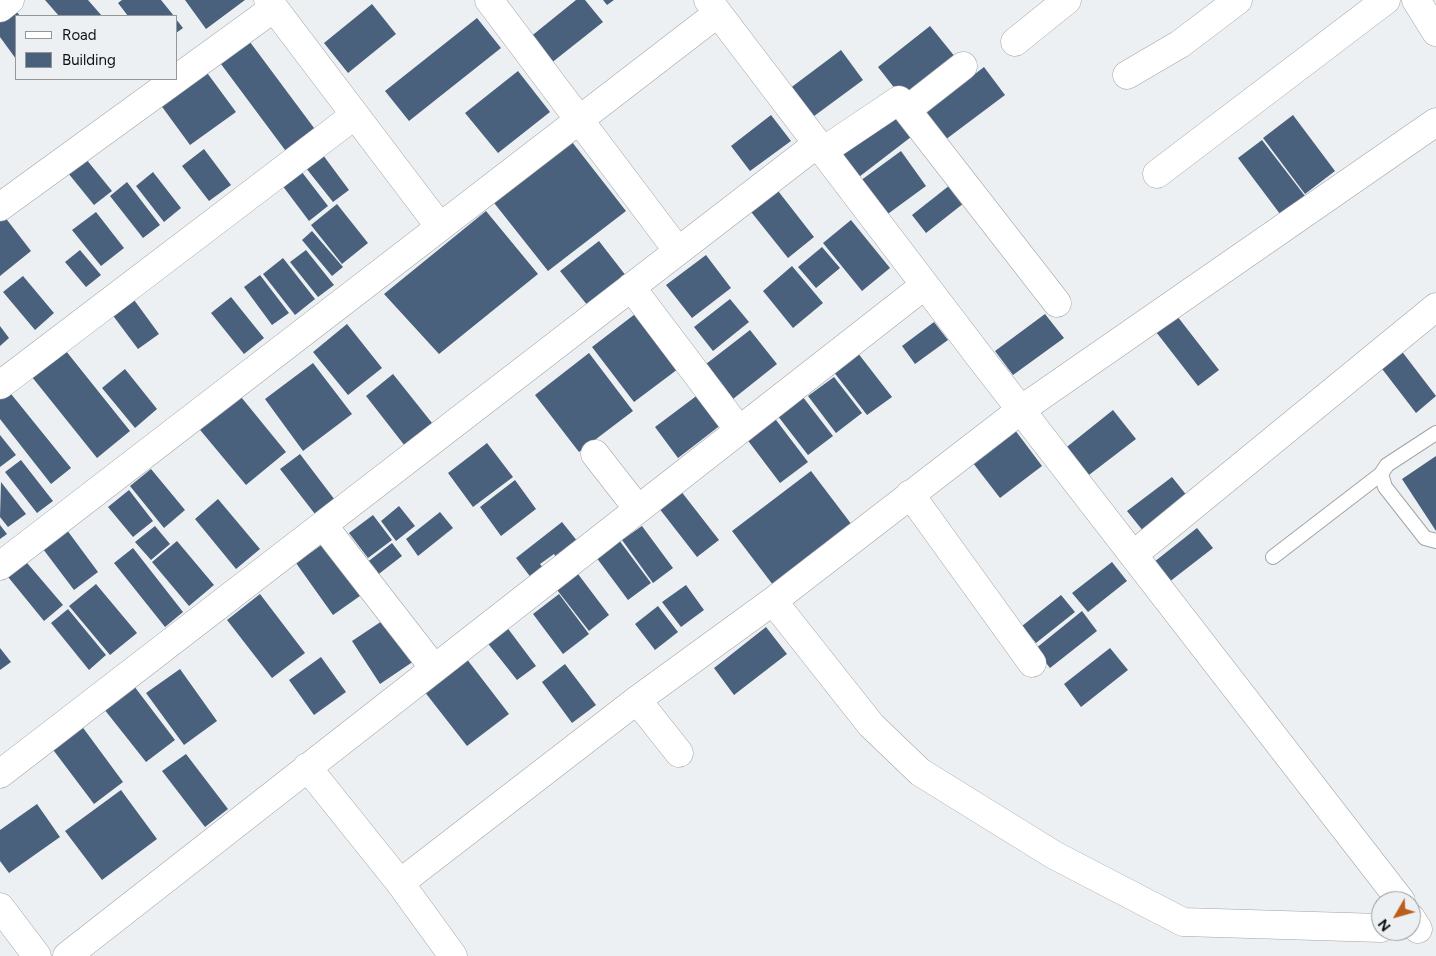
<!DOCTYPE html>
<html>
<head>
<meta charset="utf-8">
<style>
	body { margin:0 }
	#map { position:relative; width:1436px; height:956px; overflow:hidden; background:#edf0f2; font-family:Figtree,sans-serif }
	canvas { display:block }
	.legend { position:absolute; left:15px; top:15px; width:162px; height:65px; box-sizing:border-box; background:#edf0f2; border:1px solid #949698; margin:0; padding:6px 9px; list-style:none; font-size:15px; color:#0f1011 }
	.legend li { display:flex; align-items:center; gap:10px; height:25px }
	.legend b { width:25px; border:1px solid #949698 }
	.north { position:absolute; left:1371px; top:891px; width:50px; height:50px; box-sizing:border-box; background:#edf0f2; border:1px solid #949698; border-radius:50%; rotate:232deg; font-size:14px; font-weight:700; line-height:20px; text-align:center; color:#0f1011 }
	.north::after { content:''; display:block; margin:auto; width:18px; height:22px; background:#bd5d1a; clip-path:polygon(50% 0,100% 100%,50% 72%,0 100%) }
</style>
</head>
<body>
<div id="map">
<canvas width="1436" height="956"></canvas>
<ul class="legend">
<li><b style="height:6px;background:#fff"></b>Road</li>
<li><b style="height:14px;background:#49617d"></b>Building</li>
</ul>
<div class="north">N</div>
</div>
<script>
const ctx = document.querySelector('canvas').getContext('2d');
ctx.lineJoin = 'round';
function fill(path, color) {
  ctx.fillStyle = color;
  ctx.fill(path, 'evenodd');
}
function shape(rows) {
  const path = new Path2D();
  for (const r of rows) {
    path.moveTo(r[0], r[1]);
    for (let i = 2; i < r.length; i += 2) path.lineTo(r[i], r[i + 1]);
  }
  return path;
}
function trace(path, color, width, dash) {
  ctx.strokeStyle = color;
  ctx.lineWidth = width;
  ctx.lineCap = dash ? 'butt' : 'round';
  ctx.setLineDash(dash || []);
  ctx.stroke(path);
}
fill(shape([
	[45,0,88,0,102,16,59,16],
	[122,0,161,0,174,16,128,16,118,3],
	[185,0,245,0,206,29],
	[576,0,585,0,603,22,550,64,529,38],
	[603,0,614,0,607,5],
	[10,3,20,16,16,16,16,59,0,37,0,10],
	[372,4,396,34,348,73,324,43],
	[477,18,501,48,409,121,385,91],
	[176,19,183,28,176,33],
	[930,26,956,58,903,99,878,67],
	[247,38,317,132,288,154,218,60],
	[841,50,863,80,806,122,785,92],
	[984,67,1005,95,945,140,925,112],
	[205,70,236,112,190,145,160,104],
	[518,71,550,112,498,153,465,113],
	[892,112,911,137,855,180,836,155],
	[771,115,791,141,750,171,731,146],
	[1293,115,1335,171,1305,194,1263,138],
	[565,133,626,211,548,271,487,194],
	[1262,140,1305,196,1280,214,1238,158],
	[204,149,231,185,209,201,182,166],
	[901,151,926,186,885,216,860,181],
	[323,155,349,190,333,202,306,168],
	[86,159,112,191,94,205,68,173],
	[298,167,328,206,309,221,279,181],
	[153,172,181,208,164,222,136,186],
	[127,182,160,225,143,238,110,196],
	[950,185,964,203,926,233,912,215],
	[775,187,814,237,788,258,748,208],
	[337,204,368,243,342,264,311,225],
	[486,211,538,274,439,354,384,294],
	[1,212,31,251,0,276,0,213],
	[96,212,124,248,101,266,72,230],
	[851,220,890,268,862,291,823,243],
	[312,231,343,267,332,276,302,240],
	[599,241,630,281,592,311,560,271],
	[822,247,840,268,816,288,798,267],
	[80,250,101,275,86,287,65,262],
	[306,250,334,285,318,297,290,262],
	[706,255,731,288,692,318,666,285],
	[283,258,315,299,295,315,263,274],
	[792,266,823,303,793,328,763,291],
	[260,275,289,313,272,325,244,287],
	[23,276,54,313,35,330,3,292],
	[129,293,159,334,138,349,108,309],
	[231,297,264,338,244,354,211,313],
	[730,299,749,322,713,351,694,327],
	[639,311,682,366,634,402,592,347],
	[1174,312,1219,370,1198,386,1153,328],
	[1045,314,1064,338,1013,375,995,351],
	[934,322,948,340,915,364,902,346],
	[347,324,382,368,348,395,313,352],
	[0,326,9,338,0,346],
	[750,330,777,364,733,399,706,364],
	[1397,345,1436,396,1416,413,1376,361],
	[854,348,892,397,867,415,830,367],
	[66,351,130,431,97,458,32,377],
	[589,353,633,411,579,452,535,395],
	[313,363,352,414,303,451,265,399],
	[125,369,157,409,135,428,102,388],
	[393,374,440,433,412,455,366,396],
	[834,377,862,413,836,433,808,396],
	[3,384,71,468,51,484,0,419,0,386],
	[237,392,286,452,246,485,196,425],
	[799,392,833,436,808,455,774,411],
	[699,394,722,424,678,458,655,427],
	[1113,410,1136,439,1085,478,1063,450],
	[773,416,808,462,780,483,746,438],
	[1015,430,1042,466,1000,498,973,463],
	[0,435,16,455,0,467],
	[487,443,513,477,473,507,448,473],
	[300,454,341,508,322,523,280,469],
	[1436,456,1436,531,1402,479],
	[21,460,53,501,37,513,5,472],
	[151,469,185,510,164,528,130,486],
	[811,471,852,525,773,585,732,531],
	[1172,477,1192,502,1148,537,1127,511],
	[515,480,536,509,501,536,480,507],
	[1,482,26,514,8,527,0,517],
	[677,486,719,540,697,557,655,503],
	[129,490,153,521,133,537,108,507],
	[218,499,260,549,236,569,195,519],
	[399,506,415,526,396,541,381,521],
	[440,512,453,528,418,556,406,539],
	[373,515,392,540,368,558,349,533],
	[562,522,578,542,557,559,554,554,540,564,544,569,532,579,516,558],
	[0,525,7,534,0,539],
	[64,526,98,572,74,590,40,545],
	[155,526,170,544,151,560,135,542],
	[642,526,673,568,653,583,622,540],
	[1197,528,1213,548,1164,586,1149,566],
	[330,539,367,591,333,615,296,563],
	[619,540,651,583,628,600,596,557],
	[177,541,214,585,189,606,152,562],
	[392,543,402,556,371,580,361,567],
	[133,548,183,612,165,627,114,563],
	[22,557,63,605,44,621,4,572],
	[1112,562,1127,581,1088,612,1072,593],
	[575,570,609,615,589,631,554,586],
	[96,584,137,633,110,655,69,606],
	[686,585,704,610,681,627,662,602],
	[260,594,305,653,272,678,227,620],
	[559,594,589,634,563,654,533,614],
	[1061,595,1075,612,1036,643,1022,626],
	[658,606,678,632,655,650,635,624],
	[68,609,106,655,89,670,51,623],
	[1082,611,1097,631,1050,668,1035,649],
	[385,619,414,661,380,684,352,641],
	[506,626,536,666,517,680,486,641],
	[766,627,787,654,734,695,714,668],
	[0,648,11,662,0,670],
	[1110,648,1128,670,1081,707,1064,684],
	[321,657,346,692,314,715,289,680],
	[466,658,509,714,467,746,424,691],
	[565,664,596,705,572,723,542,682],
	[180,669,217,721,184,745,146,693],
	[134,686,175,740,146,762,104,709],
	[81,725,123,782,94,804,51,747],
	[186,754,228,809,205,827,162,771],
	[121,790,157,839,102,880,65,831],
	[37,804,60,837,9,873,0,861,0,830]
]), '#49617d');
const lane = shape([
	[1436,433,1387,465,1381,474,1385,487,1425,538,1436,541],
	[1273,557,1381,474]
]);
const street = shape([
	[268,0,440,227],
	[489,0,678,251],
	[708,0,979,356,1401,901],
	[1416,0,1436,32],
	[0,8,10,0],
	[1015,42,1067,0],
	[1127,75,1180,44,1238,0],
	[908,109,963,66],
	[823,151,899,100,1057,303],
	[1157,174,1386,0],
	[0,207,274,8],
	[631,287,739,430],
	[0,385,355,115],
	[595,454,638,509],
	[910,494,1032,663],
	[323,525,434,668],
	[1133,555,1436,307],
	[0,566,718,13],
	[773,601,871,725,920,772,1054,855,1183,922,1381,928],
	[637,700,679,753],
	[307,767,400,883,453,956],
	[0,774,817,144],
	[400,883,637,700,773,601,1022,409,1436,122],
	[0,907,37,956],
	[1411,918,1418,929],
	[67,956,925,285]
]);
trace(lane, '#a2a4a7', 16);
trace(street, '#a2a4a7', 29);
trace(lane, '#fff', 14);
trace(street, '#fff', 28);
</script>
</body>
</html>
